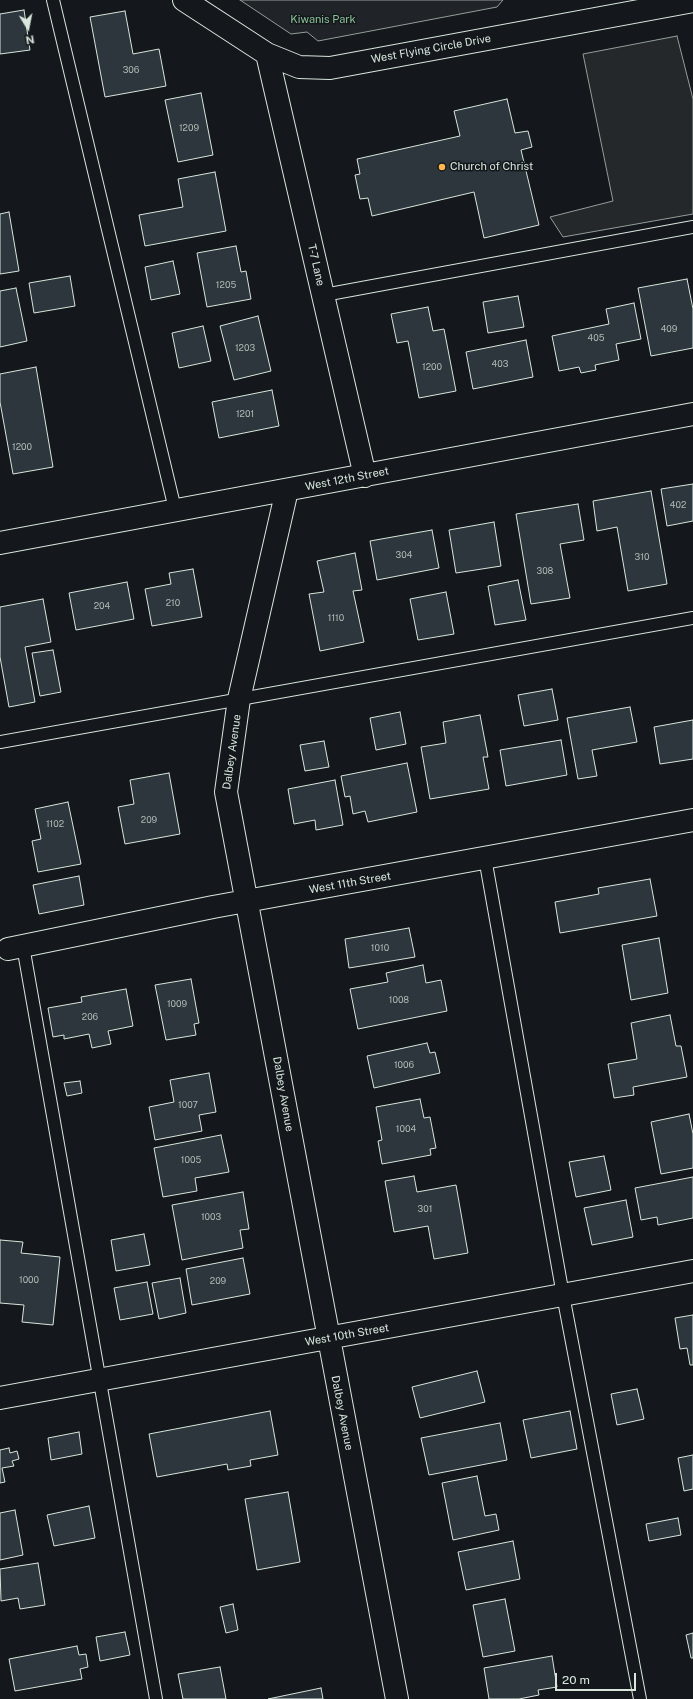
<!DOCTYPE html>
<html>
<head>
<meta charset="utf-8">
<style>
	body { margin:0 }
	#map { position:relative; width:693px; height:1699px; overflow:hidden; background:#14181c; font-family:"Public Sans",sans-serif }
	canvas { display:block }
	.north { position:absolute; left:8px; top:8px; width:40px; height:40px; -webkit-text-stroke:3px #14181c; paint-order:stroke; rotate:170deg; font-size:11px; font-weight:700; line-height:16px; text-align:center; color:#d8e6dc }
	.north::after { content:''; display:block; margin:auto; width:14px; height:18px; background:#d8e6dc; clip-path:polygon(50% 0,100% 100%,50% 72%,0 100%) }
	.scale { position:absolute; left:555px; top:1673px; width:81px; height:18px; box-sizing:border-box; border:2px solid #d8e6dc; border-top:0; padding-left:5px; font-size:12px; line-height:14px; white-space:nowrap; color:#d8e6dc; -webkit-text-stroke:3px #14181c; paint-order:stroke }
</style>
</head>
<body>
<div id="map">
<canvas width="693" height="1699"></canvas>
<div class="north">N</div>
<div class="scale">20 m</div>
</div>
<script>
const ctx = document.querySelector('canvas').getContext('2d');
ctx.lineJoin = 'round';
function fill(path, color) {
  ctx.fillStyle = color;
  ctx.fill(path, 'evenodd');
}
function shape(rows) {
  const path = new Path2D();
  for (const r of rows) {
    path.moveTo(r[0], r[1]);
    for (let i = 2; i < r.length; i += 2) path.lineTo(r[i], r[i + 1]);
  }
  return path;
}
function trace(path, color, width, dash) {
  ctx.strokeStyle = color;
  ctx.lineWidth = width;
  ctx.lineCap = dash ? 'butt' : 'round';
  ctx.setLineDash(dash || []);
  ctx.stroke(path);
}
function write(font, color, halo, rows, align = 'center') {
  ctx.font = font + ' "Public Sans",sans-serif';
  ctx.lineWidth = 3;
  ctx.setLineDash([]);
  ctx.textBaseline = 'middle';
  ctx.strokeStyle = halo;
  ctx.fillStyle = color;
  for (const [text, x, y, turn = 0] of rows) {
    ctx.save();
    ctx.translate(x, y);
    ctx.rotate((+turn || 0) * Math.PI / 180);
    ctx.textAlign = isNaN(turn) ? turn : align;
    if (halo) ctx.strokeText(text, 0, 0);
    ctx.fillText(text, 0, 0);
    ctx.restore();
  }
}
const green = shape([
	[240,0,503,0,497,7,318,41,307,32,291,34,240,0]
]);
fill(green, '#202428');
trace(green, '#939e99', 1);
const parking = shape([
	[677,36,693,99,693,214,563,237,550,217,613,201,583,54,677,36]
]);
fill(parking, '#24282b');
trace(parking, '#939e99', 1);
const building = shape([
	[24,10,30,50,0,54,0,14,24,10],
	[125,11,133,54,159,49,166,86,105,97,90,17,125,11],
	[201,93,213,155,178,162,165,100,201,93],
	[507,99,515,133,528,131,532,147,521,150,539,225,484,238,474,192,372,216,368,198,360,199,355,175,360,174,357,159,460,136,454,111,507,99],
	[215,172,226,231,145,246,139,215,183,207,178,179,215,172],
	[9,212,19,271,0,274,0,214,9,212],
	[236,246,241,272,246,271,251,299,207,307,197,253,236,246],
	[173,261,180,294,151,300,145,267,173,261],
	[70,276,75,306,34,313,29,283,70,276],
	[687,279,693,309,693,348,651,356,638,288,687,279],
	[16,288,27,341,0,347,0,291,16,288],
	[518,296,524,327,488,333,483,302,518,296],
	[634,303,641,339,616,344,619,360,595,365,596,370,581,373,579,367,559,371,552,336,609,324,606,309,634,303],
	[428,307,433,331,444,329,456,391,419,398,408,341,397,343,391,314,428,307],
	[258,316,271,371,234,380,220,326,258,316],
	[203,326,211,361,179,368,172,333,203,326],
	[526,340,533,377,473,389,466,352,526,340],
	[36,367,53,467,13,474,0,402,0,374,36,367],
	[272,390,279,426,219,438,212,402,272,390],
	[693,484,693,521,667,526,661,489,693,484],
	[651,491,667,584,628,591,617,527,597,531,593,501,651,491],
	[578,504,584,540,560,544,570,598,531,604,516,514,578,504],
	[494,522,501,566,456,573,449,530,494,522],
	[432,530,439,568,377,580,370,541,432,530],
	[355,553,362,590,353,591,364,642,320,651,309,594,324,592,317,561,355,553],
	[193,569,202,617,152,626,145,589,171,584,169,573,193,569],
	[518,580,526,620,495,625,488,586,518,580],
	[127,582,134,619,76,630,69,593,127,582],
	[446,592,454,634,418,640,410,599,446,592],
	[43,599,51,642,25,647,35,702,9,707,0,657,0,607,43,599],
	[53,650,61,692,40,696,32,653,53,650],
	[552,689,558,720,524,726,518,695,552,689],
	[630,707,637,742,592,750,597,776,578,779,567,718,630,707],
	[400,712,406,744,376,750,370,718,400,712],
	[480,715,488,757,483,757,489,789,430,799,421,747,446,743,443,722,480,715],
	[693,720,693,759,660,764,654,727,693,720],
	[561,740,567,775,506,786,500,750,561,740],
	[324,741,329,767,305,771,300,745,324,741],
	[407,763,417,812,368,822,365,811,353,814,350,796,345,797,341,776,407,763],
	[169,773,180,834,125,844,118,807,134,804,130,780,169,773],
	[335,780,343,825,316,830,315,820,294,824,288,789,335,780],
	[68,802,81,864,38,872,32,841,41,839,35,809,68,802],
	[79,876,84,905,39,914,33,885,79,876],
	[650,879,657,916,560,933,555,902,599,894,598,888,650,879],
	[409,928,415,957,349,968,345,939,409,928],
	[659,938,668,993,631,1000,622,945,659,938],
	[423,965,426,983,441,980,447,1011,358,1029,350,989,388,982,386,973,423,965],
	[191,979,199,1023,194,1024,196,1035,166,1040,155,985,191,979],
	[126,989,133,1026,108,1031,111,1044,92,1048,89,1034,64,1039,64,1035,53,1037,48,1008,82,1002,81,997,126,989],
	[670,1015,676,1046,681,1046,687,1077,633,1087,634,1095,614,1098,608,1064,637,1059,631,1023,670,1015],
	[427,1043,430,1053,435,1052,440,1073,374,1088,367,1056,427,1043],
	[209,1073,216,1112,199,1115,202,1131,155,1140,149,1107,174,1102,170,1080,209,1073],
	[80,1081,82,1093,67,1096,64,1083,80,1081],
	[420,1099,424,1118,430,1117,436,1148,430,1149,431,1155,382,1164,378,1141,382,1140,376,1107,420,1099],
	[689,1114,693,1134,693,1168,661,1174,651,1122,689,1114],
	[221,1135,229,1172,195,1178,197,1191,163,1197,154,1148,221,1135],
	[604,1156,611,1190,576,1197,569,1162,604,1156],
	[414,1176,417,1192,456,1185,468,1253,434,1259,428,1226,394,1232,385,1181,414,1176],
	[693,1177,693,1218,658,1225,657,1217,641,1220,635,1188,693,1177],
	[243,1192,249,1229,240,1230,243,1248,182,1260,172,1205,243,1192],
	[626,1200,633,1237,592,1245,584,1208,626,1200],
	[144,1234,150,1265,116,1271,111,1240,144,1234],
	[0,1240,23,1242,21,1253,60,1257,53,1325,22,1322,24,1305,0,1303,0,1240],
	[243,1258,250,1294,192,1305,186,1269,243,1258],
	[180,1278,186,1313,159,1319,152,1283,180,1278],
	[147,1282,153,1314,120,1320,114,1288,147,1282],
	[693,1315,693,1365,690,1365,687,1348,680,1349,675,1318,693,1315],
	[477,1371,485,1402,420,1418,412,1387,477,1371],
	[637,1389,644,1419,617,1425,611,1394,637,1389],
	[270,1411,278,1455,250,1460,251,1466,228,1470,227,1464,157,1477,149,1434,270,1411],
	[570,1411,577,1449,531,1458,523,1420,570,1411],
	[500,1423,507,1460,429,1475,421,1438,500,1423],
	[79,1432,82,1454,51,1460,48,1438,79,1432],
	[9,1448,10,1453,17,1451,19,1459,12,1461,14,1466,2,1468,5,1482,0,1483,0,1450,9,1448],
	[693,1455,693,1489,684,1491,678,1458,693,1455],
	[477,1476,485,1516,496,1514,499,1530,453,1540,442,1483,477,1476],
	[288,1492,300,1562,257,1570,245,1499,288,1492],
	[89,1506,95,1538,54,1546,47,1515,89,1506],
	[15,1510,23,1555,0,1560,0,1513,15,1510],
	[678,1518,681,1535,649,1541,646,1524,678,1518],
	[513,1541,520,1579,466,1590,458,1552,513,1541],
	[38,1563,45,1605,20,1609,18,1598,1,1601,0,1569,38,1563],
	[505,1599,515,1651,483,1657,473,1605,505,1599],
	[233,1604,238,1630,226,1633,220,1607,233,1604],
	[125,1632,130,1655,100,1661,96,1637,125,1632],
	[693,1633,693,1658,691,1658,686,1635,693,1633],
	[77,1646,79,1655,86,1654,88,1667,80,1669,82,1679,15,1691,9,1659,77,1646],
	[552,1656,557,1687,538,1690,539,1695,519,1699,489,1699,484,1668,552,1656],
	[220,1667,226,1699,183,1699,178,1674,220,1667],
	[321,1688,323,1699,268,1699,321,1688]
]);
fill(building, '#2c363c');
trace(building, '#d8e6dc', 1);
const service = shape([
	[53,0,175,509],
	[324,295,693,227],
	[0,742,693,618],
	[485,858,563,1295,640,1699],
	[23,946,156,1699]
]);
const minor = shape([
	[184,0,267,54,299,67,330,68,693,1],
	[267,54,365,476],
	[287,490,239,699,226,792,397,1699],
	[0,543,693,414],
	[8,949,213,907,693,820],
	[0,1398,693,1271]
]);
trace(service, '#d8e6dc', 14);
trace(minor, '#d8e6dc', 24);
trace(service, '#14181c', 12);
trace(minor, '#14181c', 22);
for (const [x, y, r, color] of [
	[442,167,4,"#ffb74d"]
]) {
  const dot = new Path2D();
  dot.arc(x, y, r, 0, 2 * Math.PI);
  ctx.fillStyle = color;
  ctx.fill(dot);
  trace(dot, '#14181c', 1.5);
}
write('9px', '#adbab4', null, [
	["306",131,70],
	["1209",189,128],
	["1205",226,285],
	["409",669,329],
	["405",596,338],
	["1203",245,348],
	["403",500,364],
	["1200",432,367],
	["1201",245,414],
	["1200",22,447],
	["402",678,505],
	["304",404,555],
	["310",642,557],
	["308",545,571],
	["210",173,603],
	["204",102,606],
	["1110",336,618],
	["209",149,820],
	["1102",55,824],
	["1010",380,948],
	["1008",399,1000],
	["1009",177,1004],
	["206",90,1017],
	["1006",404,1065],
	["1007",188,1105],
	["1004",406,1129],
	["1005",191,1160],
	["301",425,1209],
	["1003",211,1217],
	["1000",29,1280],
	["209",218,1281]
]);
write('11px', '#8ac095', '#14181c', [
	["Kiwanis Park",323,20]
]);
write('11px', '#d8e6dc', '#14181c', [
	["West Flying Circle Drive",431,49,-10],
	["T-7 Lane",316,265,77],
	["West 12th Street",347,479,-11],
	["Dalbey Avenue",232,752,-82],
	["West 11th Street",350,883,-10],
	["Dalbey Avenue",283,1094,80],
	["West 10th Street",347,1335,-10],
	["Dalbey Avenue",342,1413,79]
]);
write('11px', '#d8e6dc', '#14181c', [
	["Church of Christ",450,167]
], 'left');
</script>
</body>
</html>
